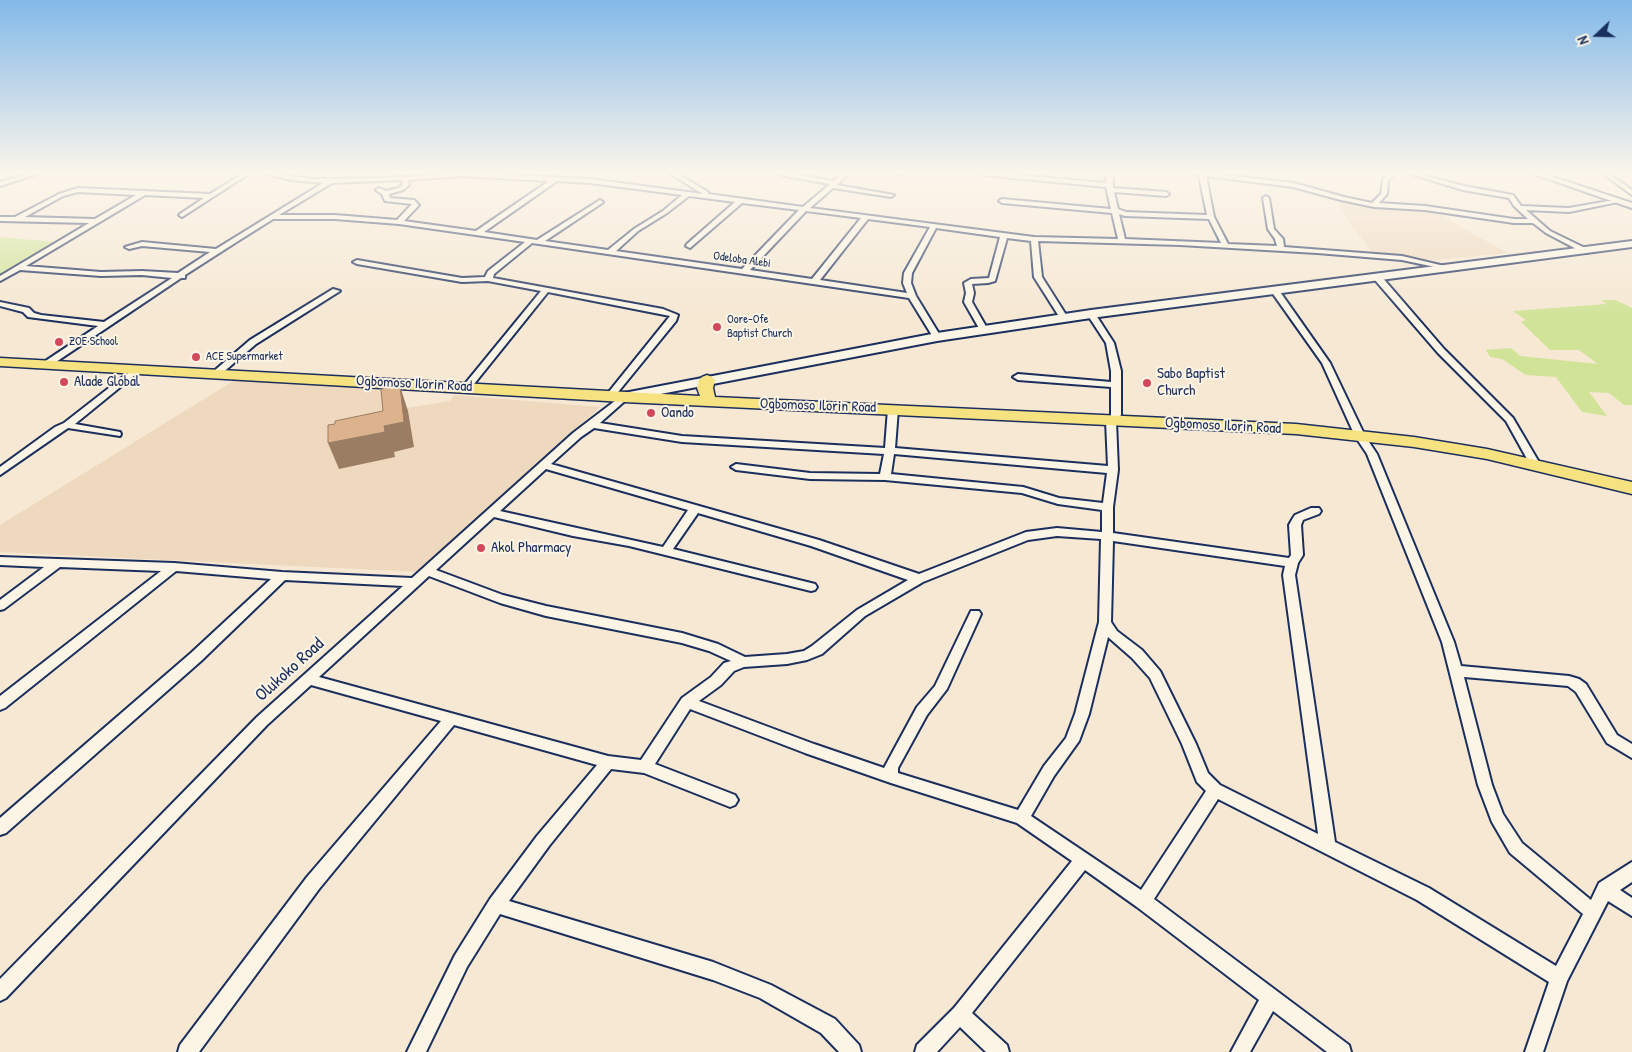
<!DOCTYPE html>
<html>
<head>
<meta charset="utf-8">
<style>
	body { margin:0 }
	#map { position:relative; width:1632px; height:1052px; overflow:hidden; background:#f6e8d3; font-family:"Patrick Hand",sans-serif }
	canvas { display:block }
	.north { position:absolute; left:1572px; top:10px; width:50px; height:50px; -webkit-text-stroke:4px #fcf5e5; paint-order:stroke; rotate:249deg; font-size:14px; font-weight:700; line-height:20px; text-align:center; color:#1b2f5e }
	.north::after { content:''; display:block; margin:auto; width:18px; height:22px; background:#1b2f5e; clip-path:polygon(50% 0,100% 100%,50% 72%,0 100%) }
</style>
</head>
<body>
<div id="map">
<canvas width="1632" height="1052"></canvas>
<div class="north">N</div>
</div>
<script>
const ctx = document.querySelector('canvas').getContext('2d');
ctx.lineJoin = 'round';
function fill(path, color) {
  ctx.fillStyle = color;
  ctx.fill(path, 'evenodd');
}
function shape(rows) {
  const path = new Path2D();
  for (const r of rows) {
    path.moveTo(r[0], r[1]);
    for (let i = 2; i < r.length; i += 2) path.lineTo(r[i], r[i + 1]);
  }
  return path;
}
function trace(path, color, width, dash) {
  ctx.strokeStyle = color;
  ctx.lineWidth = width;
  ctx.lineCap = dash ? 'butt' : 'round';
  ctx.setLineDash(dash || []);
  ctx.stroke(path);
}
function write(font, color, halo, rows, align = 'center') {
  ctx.font = font + ' "Patrick Hand",sans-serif';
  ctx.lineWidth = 4;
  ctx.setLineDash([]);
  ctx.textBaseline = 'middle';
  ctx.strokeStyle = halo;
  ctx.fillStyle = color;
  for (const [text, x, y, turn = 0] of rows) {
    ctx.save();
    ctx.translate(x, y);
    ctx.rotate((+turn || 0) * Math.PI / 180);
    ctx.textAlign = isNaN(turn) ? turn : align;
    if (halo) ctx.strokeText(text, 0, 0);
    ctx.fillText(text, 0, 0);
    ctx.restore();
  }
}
fill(shape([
	[1338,202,1433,211,1508,253,1436,260,1374,255,1348,220],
	[235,380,400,390,406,408,450,401,454,395,600,407,419,572,0,552,0,525]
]), '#eed8be');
fill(shape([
	[0,237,56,242,0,276],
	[1601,300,1616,300,1632,308,1632,405,1624,405,1609,393,1589,392,1607,416,1582,412,1556,377,1526,375,1502,359,1490,357,1486,350,1511,348,1520,356,1598,364,1579,350,1550,350,1521,322,1526,320,1513,311,1606,304]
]), '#d0e397');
const minor = shape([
	[32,173,40,173,0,186,0,182,32,173],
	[244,173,250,173,182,217,179,215,180,214,204,198,145,195,26,266,101,272,142,271,178,273,210,252,142,246,129,249,125,247,142,242,216,249,323,183,291,180,267,174,266,173,313,179,384,178,468,173,590,179,703,194,669,173,676,173,708,192,708,194,803,207,830,184,780,175,777,173,788,173,833,181,843,173,849,173,837,185,894,195,891,197,833,188,810,208,1034,237,1118,239,1112,213,1002,203,999,201,1002,199,1111,209,1106,187,982,175,979,173,997,173,1106,183,1107,173,1113,173,1113,188,1166,192,1169,194,1166,196,1114,192,1118,209,1126,212,1207,215,1199,175,1193,174,1192,173,1206,173,1294,183,1344,197,1372,203,1381,194,1383,180,1388,173,1394,173,1388,181,1387,194,1379,203,1425,206,1514,219,1528,219,1514,206,1509,198,1463,190,1407,173,1415,173,1464,186,1513,195,1521,206,1569,208,1620,199,1623,201,1569,212,1526,210,1550,231,1587,249,1587,253,1584,253,1546,233,1533,223,1514,223,1425,210,1374,207,1341,200,1293,187,1206,176,1214,217,1228,244,1277,246,1275,239,1268,229,1263,198,1266,196,1269,198,1274,229,1283,239,1284,247,1402,256,1453,268,1449,270,1402,260,1317,253,1180,245,1038,241,1042,277,1068,318,1064,320,1060,318,1034,277,1031,241,1007,238,995,281,988,283,972,284,974,293,972,302,988,330,984,333,980,330,964,302,966,293,964,283,971,279,989,278,1000,237,936,228,912,273,911,283,916,296,941,337,937,340,933,337,909,298,532,243,494,274,493,278,663,309,678,315,676,321,614,397,611,398,606,395,608,393,670,316,548,292,470,389,467,390,464,389,464,385,541,291,488,281,462,282,357,264,353,262,357,260,462,278,485,277,488,271,525,242,399,224,335,219,273,219,238,241,185,275,185,278,181,278,50,366,44,366,44,362,98,326,28,317,23,312,0,306,0,302,29,308,34,313,41,315,104,322,172,278,142,275,101,276,20,270,0,281,0,276,89,223,0,221,0,217,15,217,59,194,78,188,210,194,244,173],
	[461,176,549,181,476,231,404,221,419,205,414,200,390,198,389,194,403,190,409,185,408,180,461,176],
	[402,180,403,184,399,188,386,191,379,188,376,190,382,194,385,201,412,204,397,220,335,215,279,215,332,183,402,180],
	[557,181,590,183,682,195,663,211,634,229,608,250,545,241,602,203,603,202,600,200,537,240,484,232,557,181],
	[78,192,136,195,95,219,25,217,63,196,78,192],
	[689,196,735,202,687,244,686,246,690,248,742,203,799,210,742,269,616,251,638,231,667,213,689,196],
	[806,211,861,218,812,279,750,270,806,211],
	[1119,214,1125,216,1209,219,1221,243,1125,239,1119,214],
	[868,219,930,227,904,273,903,283,907,293,820,280,868,219],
	[897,173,906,173,903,175,897,173],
	[1602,173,1608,173,1632,190,1632,195,1602,173],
	[1375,276,1381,276,1444,349,1513,418,1540,464,1539,466,1531,466,1506,421,1438,353,1375,280,1375,276],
	[333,289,340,291,256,344,220,375,214,375,214,371,250,340,333,289],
	[1272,289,1278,289,1330,363,1365,436,1377,454,1454,642,1461,666,1569,676,1579,679,1586,684,1617,735,1632,744,1632,758,1607,743,1576,692,1568,686,1464,677,1492,785,1503,814,1522,843,1591,900,1599,883,1632,862,1632,882,1620,890,1632,898,1632,916,1608,901,1567,981,1543,1052,1525,1052,1549,982,1417,900,1218,799,1154,899,1349,1045,1351,1052,1327,1052,1273,1011,1250,1052,1231,1052,1259,1000,1137,907,1085,870,972,1013,1007,1045,1009,1052,986,1052,960,1027,937,1052,915,1052,917,1045,954,1008,1072,861,1017,823,891,783,805,753,690,709,655,764,735,795,738,800,735,805,730,807,644,773,611,769,549,846,509,901,713,962,771,985,835,1019,859,1045,861,1052,839,1052,821,1033,760,998,713,980,500,914,467,967,426,1052,407,1052,455,955,490,899,537,836,597,765,454,725,319,889,199,1052,178,1052,180,1045,307,877,441,721,311,685,267,725,6,998,0,1001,0,979,257,717,403,586,285,580,201,661,6,833,0,835,0,818,191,653,271,579,176,571,5,708,0,710,0,696,161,571,60,567,4,609,0,610,0,600,44,567,0,565,0,557,174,563,282,572,412,578,573,433,624,394,627,395,627,399,600,423,682,436,885,448,888,409,893,406,898,409,895,448,1108,466,1106,421,1111,415,1111,387,1018,380,1013,377,1018,374,1111,382,1111,371,1106,343,1087,314,1091,312,1094,312,1114,343,1121,371,1121,415,1116,421,1118,470,1113,507,1113,533,1289,558,1291,555,1289,525,1293,518,1295,515,1311,508,1319,508,1321,511,1319,514,1303,520,1301,525,1303,555,1298,563,1295,575,1335,842,1429,888,1556,966,1583,914,1510,853,1492,822,1478,785,1442,642,1367,454,1355,436,1322,363,1271,291,1272,289],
	[594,428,682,442,884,454,880,474,810,473,736,464,731,467,736,470,810,479,885,480,1022,493,1058,504,1102,510,1102,532,1057,528,1026,532,919,574,819,540,551,464,581,437,594,428],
	[894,454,1107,473,1103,503,1059,498,1023,487,891,474,894,454],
	[546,469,688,510,663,547,500,511,546,469],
	[698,513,811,546,908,580,857,610,812,646,804,651,787,654,745,657,718,644,682,633,546,606,503,595,436,570,494,517,573,536,629,546,811,591,815,590,817,587,815,584,811,583,673,549,698,513],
	[1057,536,1101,539,1099,622,1075,714,1066,738,1044,766,1018,810,898,773,898,768,927,715,947,689,981,614,979,611,971,611,935,686,917,707,884,768,814,744,699,701,721,685,734,671,744,667,787,664,807,660,822,654,865,616,923,582,1028,540,1057,536],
	[1113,541,1285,566,1283,575,1318,834,1220,785,1208,773,1196,744,1160,671,1142,650,1117,631,1111,622,1113,541],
	[429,576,500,603,546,616,682,643,709,651,731,661,724,663,711,677,682,698,641,760,608,756,319,677,429,576],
	[1108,637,1132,658,1150,678,1182,744,1197,782,1206,791,1141,890,1031,816,1054,776,1079,741,1089,714,1108,637],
	[137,366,140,367,140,371,75,424,120,432,121,434,120,436,68,428,0,475,0,467,55,427,64,423,137,366]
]);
const tertiary = shape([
	[1531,173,1541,173,1632,203,1632,208,1531,173]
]);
const secondary = shape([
	[1632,241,1632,247,1091,318,937,341,624,401,617,397,624,393,937,333,1091,310,1632,241]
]);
const trunk = shape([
	[0,358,700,396,697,388,699,380,702,377,707,375,712,377,715,380,713,388,715,397,1296,424,1414,437,1487,449,1632,482,1632,494,1487,459,1414,447,1296,434,624,402,0,366,0,358]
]);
trace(minor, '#1b2f5e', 4);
trace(tertiary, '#1b2f5e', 4);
trace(secondary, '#1b2f5e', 4);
trace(trunk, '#1b2f5e', 3);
fill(minor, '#fcf5e5');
fill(tertiary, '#fcf5e5');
fill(secondary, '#fcf5e5');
fill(trunk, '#f7e281');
fill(shape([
	[400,386,408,411,414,447,394,452,395,457,339,469,328,443,384,426]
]), '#9a7d63');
const building = shape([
	[400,386,404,422,384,426,385,432,328,443,328,425,335,424,335,421,383,411,381,389,400,386]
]);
fill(building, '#dcb38d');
trace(building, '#9a7d63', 1);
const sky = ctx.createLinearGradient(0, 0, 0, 320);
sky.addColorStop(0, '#83b9e8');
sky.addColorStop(0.54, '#fbf5eb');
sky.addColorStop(1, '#fbf5eb00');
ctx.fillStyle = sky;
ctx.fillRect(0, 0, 1632, 320);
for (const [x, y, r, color] of [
	[717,327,5,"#d1495b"],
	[59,342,5,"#d1495b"],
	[196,357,5,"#d1495b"],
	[64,382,5,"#d1495b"],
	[1147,383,5,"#d1495b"],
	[651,413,5,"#d1495b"],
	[481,548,5,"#d1495b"]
]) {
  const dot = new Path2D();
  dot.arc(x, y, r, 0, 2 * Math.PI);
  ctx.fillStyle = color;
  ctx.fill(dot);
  trace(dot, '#fcf5e5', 2);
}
write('12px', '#1b2f5e', '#fcf5e5', [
	["Odeloba Alebi",742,260,8]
]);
write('12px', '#1b2f5e', '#fcf5e5', [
	["Oore-Ofe",727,320],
	["Baptist Church",727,334],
	["ZOE School",69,342],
	["ACE Supermarket",206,357]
], 'left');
write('15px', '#1b2f5e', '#fcf5e5', [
	["Sabo Baptist",1157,374],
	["Church",1157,391],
	["Alade Global",74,382],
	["Oando",661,413],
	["Akol Pharmacy",491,548]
], 'left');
write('15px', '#1b2f5e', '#fcf5e5', [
	["Ogbomoso Ilorin Road",414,384,3],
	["Ogbomoso Ilorin Road",818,406,2],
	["Ogbomoso Ilorin Road",1223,426,3]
]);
write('18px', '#1b2f5e', '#fcf5e5', [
	["Olukoko Road",290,670,-42]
]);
</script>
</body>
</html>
